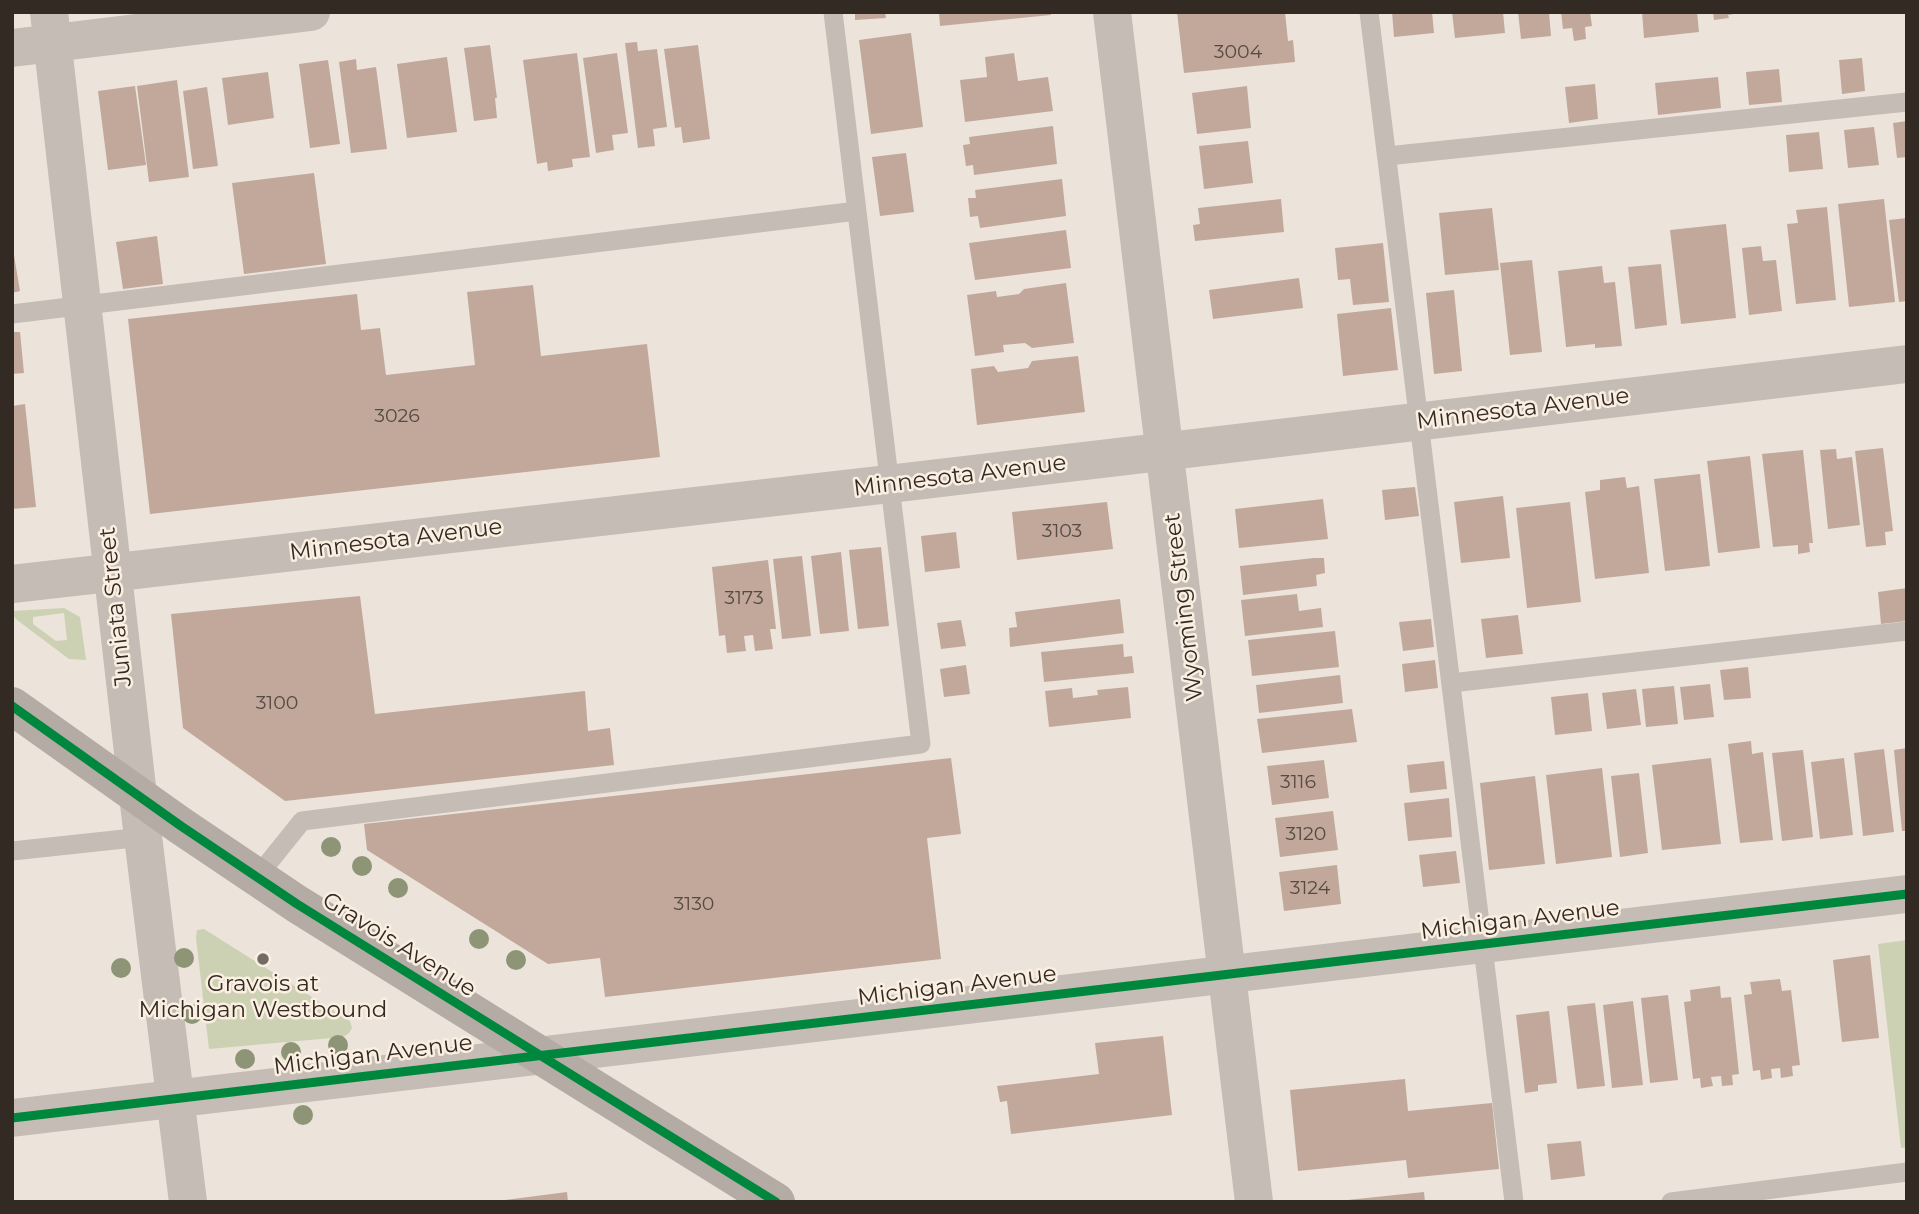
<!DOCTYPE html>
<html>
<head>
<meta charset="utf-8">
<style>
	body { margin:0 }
	#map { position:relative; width:1919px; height:1214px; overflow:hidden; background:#ece4db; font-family:Montserrat,sans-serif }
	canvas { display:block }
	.frame { position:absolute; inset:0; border:14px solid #342a24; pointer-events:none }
</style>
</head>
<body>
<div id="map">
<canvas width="1919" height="1214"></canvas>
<div class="frame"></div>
</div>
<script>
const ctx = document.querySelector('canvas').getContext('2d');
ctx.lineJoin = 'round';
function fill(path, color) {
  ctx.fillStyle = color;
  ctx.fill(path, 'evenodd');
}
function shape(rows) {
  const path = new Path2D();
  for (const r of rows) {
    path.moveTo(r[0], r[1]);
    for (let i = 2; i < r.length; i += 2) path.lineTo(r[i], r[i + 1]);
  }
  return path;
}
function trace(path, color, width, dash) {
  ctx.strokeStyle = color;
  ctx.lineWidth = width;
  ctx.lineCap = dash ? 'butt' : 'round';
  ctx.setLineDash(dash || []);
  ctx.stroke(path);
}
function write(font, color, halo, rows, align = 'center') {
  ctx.font = font + ' Montserrat,sans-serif';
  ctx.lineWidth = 5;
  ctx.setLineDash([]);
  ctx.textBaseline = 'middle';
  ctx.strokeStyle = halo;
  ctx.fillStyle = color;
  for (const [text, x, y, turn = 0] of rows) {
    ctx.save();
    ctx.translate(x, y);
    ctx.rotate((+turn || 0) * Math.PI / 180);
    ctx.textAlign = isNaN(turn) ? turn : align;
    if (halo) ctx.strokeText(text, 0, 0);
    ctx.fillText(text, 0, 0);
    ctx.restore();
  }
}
fill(shape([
	[64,608,80,617,86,660,69,659,17,620,12,614,12,611],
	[64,613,67,640,56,641,33,624,33,617],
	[204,929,350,1021,352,1028,349,1033,343,1037,209,1049,196,938,197,930],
	[1907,940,1907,1147,1901,1148,1878,944]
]), '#ccd1b4');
fill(shape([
	[855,12,885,12,886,18,855,20],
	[939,12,1050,12,1051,15,940,26],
	[1177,12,1285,12,1288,41,1293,40,1295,62,1184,73],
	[1392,12,1432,12,1434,33,1394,37],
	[1452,12,1503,12,1505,33,1455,38],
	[1518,12,1549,12,1551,36,1521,39],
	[1561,12,1590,12,1592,26,1585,27,1586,39,1574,41,1572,28,1563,29],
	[1642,12,1697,12,1699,32,1644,38],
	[1713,12,1734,12,1734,14,1728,15,1729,18,1714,20],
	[911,33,923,127,871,134,859,40],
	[637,42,638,51,657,49,667,127,653,129,655,146,638,148,625,43],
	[490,45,497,98,495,98,497,118,474,121,464,48],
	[698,45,710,139,683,143,681,127,675,128,664,49],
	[577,53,590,157,572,159,573,167,548,171,547,162,537,164,523,60],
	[617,53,628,133,612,135,614,150,596,153,583,58],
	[1014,53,1018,81,1048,77,1053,111,965,122,960,80,987,77,985,57],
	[447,57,457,132,407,138,397,64],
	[1862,58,1865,91,1842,94,1839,60],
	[356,59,357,70,376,67,387,149,351,153,339,62],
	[328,60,340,144,310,148,299,64],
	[1779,69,1782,102,1749,105,1746,72],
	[268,72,274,118,228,125,222,78],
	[1718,77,1721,108,1658,115,1655,83],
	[177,80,189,177,149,182,137,86],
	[1595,84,1598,119,1569,123,1565,87],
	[135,86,146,165,108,170,98,91],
	[1247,86,1251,128,1197,134,1192,93],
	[207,87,218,166,193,169,183,91],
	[1907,121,1907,157,1897,158,1893,123],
	[1053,126,1057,164,974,175,973,165,966,166,963,145,970,144,969,137],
	[1874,127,1879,165,1848,168,1844,130],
	[1819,132,1823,169,1789,172,1786,135],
	[1248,141,1253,183,1204,189,1199,146],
	[906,153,914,212,880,216,872,157],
	[314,173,326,264,244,274,232,183],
	[1062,179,1066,216,980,228,978,216,970,217,968,198,976,198,975,190],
	[1281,199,1284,232,1195,241,1193,225,1200,224,1198,208],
	[1884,199,1895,302,1849,307,1838,204],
	[1827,207,1836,300,1796,304,1787,224,1798,223,1796,210],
	[1492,208,1499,270,1445,275,1439,213],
	[1907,218,1907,301,1899,302,1889,220],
	[1726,224,1736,318,1681,324,1670,230],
	[1066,230,1071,268,975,280,969,243],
	[157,236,163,284,123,289,116,242],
	[12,243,20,291,12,293],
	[1383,243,1389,302,1353,305,1350,279,1338,280,1335,248],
	[1761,246,1763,261,1776,260,1782,311,1749,315,1742,248],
	[1532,260,1542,352,1510,355,1500,263],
	[1661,264,1667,325,1635,329,1628,267],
	[1602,266,1604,283,1615,282,1622,346,1595,348,1595,344,1566,347,1558,271],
	[1299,278,1303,308,1213,319,1209,290],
	[1066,283,1074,343,1032,348,1025,343,1003,345,1004,352,975,356,967,295,996,291,997,297,1019,294,1024,289],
	[533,285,541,356,647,344,660,457,150,514,128,319,357,294,361,330,380,328,386,375,475,365,467,292],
	[1454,290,1462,371,1434,374,1426,293],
	[1391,308,1398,370,1343,376,1337,314],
	[12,332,20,332,24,373,12,374],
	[1078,356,1085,412,977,425,971,369,994,366,998,372,1028,368,1032,361],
	[25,404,36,507,12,509,12,406],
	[1883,448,1893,531,1885,532,1886,545,1866,547,1855,451],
	[1836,449,1837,459,1852,457,1860,525,1828,529,1820,450],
	[1803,450,1813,543,1809,543,1810,552,1798,554,1798,545,1773,547,1762,454],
	[1750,456,1760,548,1718,553,1707,461],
	[1700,474,1710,566,1665,571,1654,479],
	[1625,477,1627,488,1639,486,1649,573,1595,579,1585,492,1600,490,1600,480],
	[1415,487,1419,516,1385,520,1382,490],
	[1503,496,1510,558,1461,563,1454,502],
	[1323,499,1328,539,1239,548,1235,509],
	[1107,502,1113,549,1017,560,1012,512],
	[1570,502,1581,602,1527,608,1516,508],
	[956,532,960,568,925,572,921,536],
	[881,547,889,626,858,629,849,550],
	[841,552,849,631,820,634,811,556],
	[802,556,811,636,782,639,773,559],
	[1314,558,1324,558,1325,573,1316,575,1317,586,1243,595,1240,566],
	[768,560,776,629,770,629,773,649,755,651,753,635,744,636,746,651,727,653,725,635,719,636,712,567],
	[1907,588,1907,621,1881,624,1878,592],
	[1297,594,1299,611,1321,608,1323,627,1245,636,1241,600],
	[360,596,375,714,585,691,588,731,610,728,614,765,285,801,183,728,171,614],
	[1120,599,1124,633,1010,647,1009,628,1017,627,1015,612],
	[1518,615,1523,654,1486,658,1481,619],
	[1431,619,1434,647,1403,651,1399,622],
	[961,620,966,646,941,649,937,623],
	[1335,631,1339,667,1252,676,1248,640],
	[1123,644,1124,657,1132,656,1134,673,1044,682,1041,652],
	[1435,660,1438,688,1405,692,1402,664],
	[966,665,970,694,944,697,940,669],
	[1748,667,1751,698,1724,700,1720,670],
	[1340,675,1343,703,1259,713,1256,685],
	[1710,684,1714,717,1684,720,1680,687],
	[1674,686,1678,724,1646,727,1642,689],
	[1128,687,1131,718,1049,727,1045,691,1072,688,1073,698,1098,695,1097,690],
	[1636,689,1641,725,1607,729,1602,693],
	[1588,693,1592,731,1555,735,1551,697],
	[1352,709,1357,742,1262,753,1257,719],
	[1751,741,1752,754,1763,752,1773,840,1740,843,1728,744],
	[1907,748,1907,831,1902,831,1894,750],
	[1884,749,1894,832,1863,836,1854,753],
	[1803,750,1813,837,1782,841,1772,753],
	[951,758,961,834,927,838,941,959,605,997,600,958,548,964,367,850,364,824],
	[1711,758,1721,844,1662,850,1652,765],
	[1844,758,1853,835,1820,839,1811,762],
	[1324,760,1329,798,1272,805,1267,766],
	[1444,761,1447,789,1410,793,1407,765],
	[1602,768,1612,857,1556,864,1546,775],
	[1639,773,1648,853,1620,857,1611,776],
	[1535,776,1545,864,1489,870,1480,783],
	[1449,798,1452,837,1408,841,1404,803],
	[1333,811,1338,850,1280,857,1275,818],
	[1456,851,1460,883,1423,887,1419,855],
	[1337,865,1341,904,1284,911,1279,872],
	[1870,955,1879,1038,1842,1042,1833,960],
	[1780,979,1782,991,1791,990,1800,1065,1792,1066,1793,1076,1781,1078,1780,1068,1771,1069,1772,1078,1761,1080,1760,1070,1753,1071,1744,995,1752,994,1750,982],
	[1720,986,1721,998,1731,997,1739,1074,1732,1075,1733,1085,1722,1086,1721,1076,1711,1077,1713,1086,1701,1088,1700,1078,1693,1079,1684,1002,1691,1001,1690,990],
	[1668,995,1678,1080,1650,1083,1641,998],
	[1633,1001,1643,1085,1612,1088,1603,1005],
	[1595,1003,1605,1086,1577,1089,1567,1006],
	[1549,1011,1557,1083,1538,1085,1538,1091,1525,1093,1516,1015],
	[1163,1036,1172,1115,1011,1134,1007,1101,1000,1102,997,1086,1099,1074,1095,1043],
	[1405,1079,1408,1111,1492,1103,1499,1169,1408,1178,1406,1160,1298,1171,1290,1090],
	[1581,1141,1585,1176,1551,1180,1547,1144],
	[567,1192,568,1202,505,1202,505,1200],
	[1424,1192,1425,1202,1347,1202,1347,1200]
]), '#c1a89b');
trace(shape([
	[1369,12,1514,1202],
	[1387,156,1907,102],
	[12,314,857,211],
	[1451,683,1907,631],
	[12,851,143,837],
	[257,877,302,821,921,744,833,12],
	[1671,1202,1907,1172]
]), '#c4bcb5', 19);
trace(shape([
	[49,12,138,796,188,1202],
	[1112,12,1254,1202],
	[12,48,311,12],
	[12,584,889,484,1907,364],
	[12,1118,1907,894]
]), '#c4bcb5', 38);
trace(shape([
	[12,706,181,826,297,904,776,1202]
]), '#b3aba4', 38);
trace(shape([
	[12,706,181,826,297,904,776,1202],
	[12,1118,1907,894]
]), '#00873e', 9);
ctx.fillStyle = '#8e9577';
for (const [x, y] of [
	[331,847],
	[362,866],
	[398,888],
	[479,939],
	[184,958],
	[516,960],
	[121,968],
	[192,1014],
	[338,1045],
	[291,1052],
	[245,1059],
	[303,1115]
]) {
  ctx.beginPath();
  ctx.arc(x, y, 10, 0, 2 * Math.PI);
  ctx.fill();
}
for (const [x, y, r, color] of [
	[263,959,7,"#746b64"]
]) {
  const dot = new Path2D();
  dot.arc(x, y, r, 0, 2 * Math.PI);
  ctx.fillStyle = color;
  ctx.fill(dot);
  trace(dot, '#faefe1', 2.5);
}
write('19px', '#574a42', null, [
	["3004",1238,52],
	["3026",397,416],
	["3103",1062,531],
	["3173",744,598],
	["3100",277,703],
	["3116",1298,782],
	["3120",1306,834],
	["3124",1310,888],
	["3130",694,904]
]);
write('23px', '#342a24', '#faefe1', [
	["Minnesota Avenue",1523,409,-7],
	["Minnesota Avenue",960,476,-7],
	["Minnesota Avenue",396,540,-7],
	["Juniata Street",116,607,-96],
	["Wyoming Street",1184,607,-97],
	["Michigan Avenue",1520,920,-7],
	["Gravois Avenue",399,945,32],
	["Michigan Avenue",957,986,-7],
	["Michigan Avenue",373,1055,-7]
]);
write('23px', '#342a24', '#faefe1', [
	["Gravois at",263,984],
	["Michigan Westbound",263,1010]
]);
</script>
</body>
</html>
